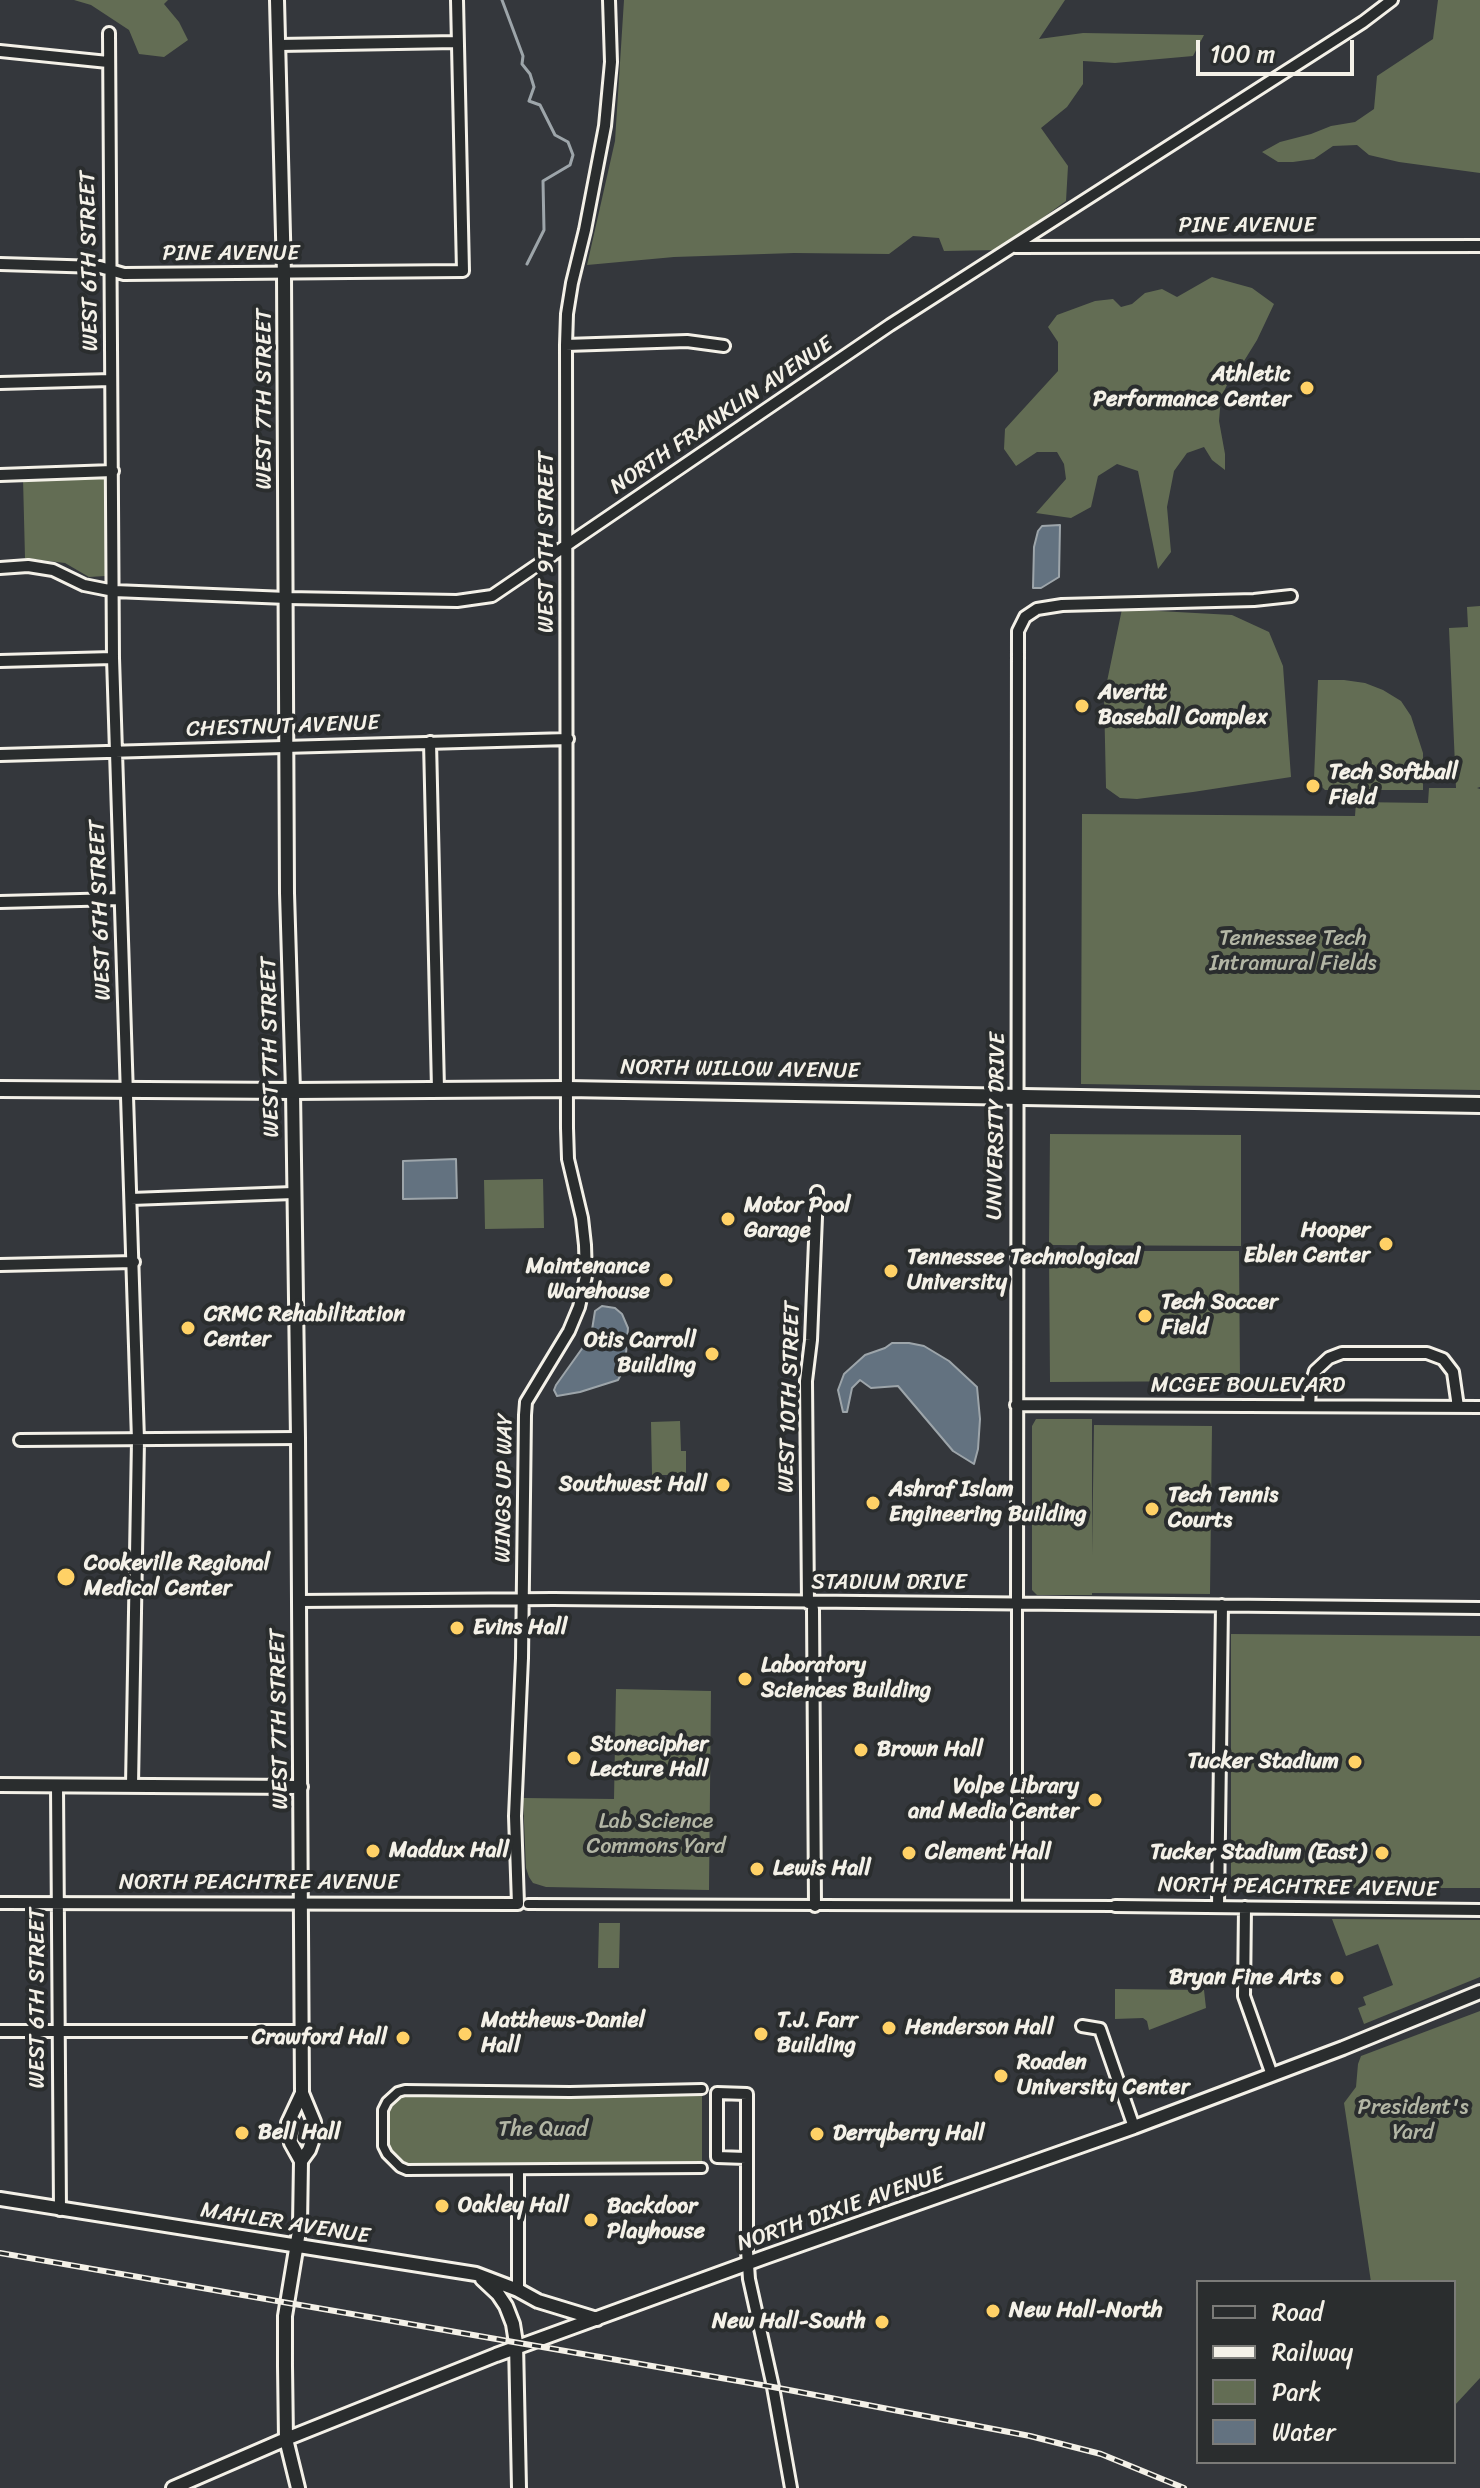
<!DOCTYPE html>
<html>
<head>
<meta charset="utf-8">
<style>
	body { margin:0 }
	#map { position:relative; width:1480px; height:2488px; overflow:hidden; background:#34373c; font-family:Sriracha,sans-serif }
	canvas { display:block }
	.legend { position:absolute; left:1196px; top:2280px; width:260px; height:184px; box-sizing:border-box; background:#2a2d2e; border:2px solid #7b7b78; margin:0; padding:10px 14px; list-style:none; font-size:24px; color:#f4f1e8 }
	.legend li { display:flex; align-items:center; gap:16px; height:40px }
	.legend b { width:40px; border:2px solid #7b7b78 }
	.scale { position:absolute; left:1196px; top:40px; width:158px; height:36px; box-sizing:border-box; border:4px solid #f4f1e8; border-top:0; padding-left:10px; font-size:24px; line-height:28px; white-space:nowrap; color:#f4f1e8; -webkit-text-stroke:6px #2a2d2e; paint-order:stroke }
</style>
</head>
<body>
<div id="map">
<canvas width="1480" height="2488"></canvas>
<ul class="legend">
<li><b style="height:10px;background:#2a2d2e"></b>Road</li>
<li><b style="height:10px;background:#f4f1e8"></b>Railway</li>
<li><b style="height:22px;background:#636d54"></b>Park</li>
<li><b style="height:22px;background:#637280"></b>Water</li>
</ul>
<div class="scale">100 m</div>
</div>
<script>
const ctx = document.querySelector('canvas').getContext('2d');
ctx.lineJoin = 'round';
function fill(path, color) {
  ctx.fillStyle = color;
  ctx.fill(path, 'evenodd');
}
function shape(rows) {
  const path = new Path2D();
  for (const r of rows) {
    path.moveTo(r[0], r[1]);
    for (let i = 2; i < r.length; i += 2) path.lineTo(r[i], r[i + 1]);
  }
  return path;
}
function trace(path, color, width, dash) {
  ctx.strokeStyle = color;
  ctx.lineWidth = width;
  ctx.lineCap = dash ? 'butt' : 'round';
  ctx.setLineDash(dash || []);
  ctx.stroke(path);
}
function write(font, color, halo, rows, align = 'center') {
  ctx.font = font + ' Sriracha,sans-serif';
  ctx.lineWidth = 8;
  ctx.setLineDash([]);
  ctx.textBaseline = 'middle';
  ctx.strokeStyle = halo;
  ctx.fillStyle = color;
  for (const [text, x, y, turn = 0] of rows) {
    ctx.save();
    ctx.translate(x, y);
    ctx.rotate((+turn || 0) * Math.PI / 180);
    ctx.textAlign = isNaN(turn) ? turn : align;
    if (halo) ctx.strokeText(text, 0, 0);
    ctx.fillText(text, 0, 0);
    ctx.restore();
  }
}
fill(shape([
	[74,0,168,0,164,4,179,22,188,40,164,57,139,54,129,30,91,5],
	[624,0,1065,0,1039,39,1083,33,1204,35,1193,56,1115,63,1083,61,1083,84,1067,107,1041,128,1068,166,1066,201,998,250,944,251,939,238,913,236,889,254,794,253,674,257,587,265,615,141],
	[1438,0,1480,0,1480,173,1399,162,1369,155,1357,145,1333,146,1314,159,1293,162,1278,162,1262,152,1280,142,1311,134,1331,126,1355,122,1374,109,1377,76,1433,39],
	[1212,277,1252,288,1274,304,1257,340,1244,361,1231,377,1221,397,1219,421,1225,454,1225,470,1212,460,1204,447,1187,453,1174,471,1167,507,1171,552,1158,569,1138,471,1117,464,1098,476,1091,507,1071,518,1036,513,1066,479,1064,464,1057,452,1037,452,1016,466,1004,449,1005,429,1058,371,1058,342,1048,327,1057,315,1095,301,1113,299,1121,307,1132,304,1145,293,1162,289,1177,297],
	[102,476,108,482,109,568,105,576,89,577,65,563,25,558,23,478],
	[1480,606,1480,787,1477,788,1480,789,1480,1090,1081,1084,1082,814,1355,816,1356,802,1428,803,1429,788,1456,788,1449,628,1468,627,1467,607],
	[1122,609,1232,615,1269,632,1283,666,1291,777,1193,792,1137,799,1120,798,1106,788,1104,696],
	[1318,680,1344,680,1365,683,1383,690,1401,701,1411,716,1423,753,1423,790,1325,790,1314,779],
	[1050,1134,1241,1135,1241,1246,1049,1245],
	[543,1179,544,1228,485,1229,484,1180],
	[1049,1251,1239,1251,1240,1381,1050,1382],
	[1036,1419,1092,1419,1092,1555,1094,1425,1212,1426,1210,1594,1092,1593,1092,1595,1037,1595,1032,1590,1032,1426],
	[680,1421,681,1451,686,1451,686,1475,652,1475,651,1422],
	[1231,1634,1480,1636,1480,1888,1231,1888],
	[616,1689,711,1691,709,1890,546,1887,533,1883,529,1877,526,1868,523,1798,614,1799],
	[1332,1919,1480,1920,1480,1977,1364,2024,1358,2008,1366,2005,1363,1997,1393,1985,1378,1944,1346,1956],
	[599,1923,620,1923,619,1968,598,1968],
	[1115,1989,1204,1990,1206,2008,1149,2030,1147,2021,1143,2018,1115,2019],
	[1480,2011,1480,2378,1454,2406,1454,2282,1371,2282,1344,2103,1356,2087,1358,2064,1361,2056],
	[702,2089,702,2168,407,2170,387,2154,387,2102,398,2092]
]), '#636d54');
const water = shape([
	[1060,525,1059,577,1041,588,1033,588,1034,547,1038,531,1042,526,1060,525],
	[456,1159,457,1198,403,1199,403,1161,456,1159],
	[602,1306,615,1308,622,1314,628,1328,625,1367,618,1380,580,1392,557,1396,554,1390,556,1385,591,1336,595,1311,602,1306],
	[892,1343,909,1343,924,1346,949,1361,977,1387,980,1419,978,1449,974,1464,953,1451,898,1386,871,1388,860,1380,852,1388,847,1412,843,1412,838,1390,844,1374,865,1355,885,1348,892,1343]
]);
fill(water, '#637280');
trace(water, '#9da5aa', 2);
trace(shape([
	[502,0,523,56,522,64,530,74,534,87,529,101,540,105,555,135,568,142,573,155,570,165,543,181,544,230,527,264]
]), '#9da5aa', 3);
const pedestrian = shape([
	[1017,1604,1017,1905],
	[528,1904,1115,1906],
	[702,2089,570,2092,405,2090,398,2092,387,2102,383,2110,383,2146,387,2154,400,2167,407,2170,702,2168]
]);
const minor = shape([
	[109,33,113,658,138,1440,132,1785],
	[279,45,457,42],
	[0,51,108,62],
	[1015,247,1480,246],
	[0,264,100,267,124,274,463,271,457,0],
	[566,345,687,341,724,346],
	[0,383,111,380],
	[0,475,113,471],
	[0,568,28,566,53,570,84,585,114,591,287,598,457,601,492,596,890,325,1363,22,1392,0],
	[0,661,113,658],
	[430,742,438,1089],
	[0,755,568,739],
	[0,902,120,899],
	[131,1199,293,1193],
	[0,1265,134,1262],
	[1016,1405,1480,1407],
	[1309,1406,1310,1388,1315,1371,1329,1358,1342,1353,1427,1353,1443,1359,1453,1372,1458,1407],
	[20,1440,298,1438],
	[299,1601,553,1599,1480,1608],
	[808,1603,806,1381,811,1340,817,1192],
	[1017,1604,1018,631,1025,617,1037,609,1062,605,1254,600,1291,596],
	[813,1609,815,1906],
	[57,1786,60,2210],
	[0,1903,518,1904,515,1816,522,1658,525,1415,526,1402,569,1331,579,1307,586,1276,585,1245,582,1218,568,1159,567,1128,566,345,567,314,572,283,585,230,605,126,611,62,609,0],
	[1115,1906,1480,1910],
	[1218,1906,1222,1605],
	[1245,1907,1244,1996,1272,2075],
	[1082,2026,1100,2029,1134,2127],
	[0,2031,303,2031],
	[746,2158,717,2157,717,2093,747,2094,747,2251,749,2279,773,2387,791,2488],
	[518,2290,518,2173]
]);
const tertiary = shape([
	[277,0,284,274,287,893,293,1091,298,1438,302,2093,314,2122,315,2133,309,2150,301,2161,291,2143,288,2123,302,2093],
	[0,1785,301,1787],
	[0,2199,476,2274,518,2290,538,2301,597,2319],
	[482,2279,498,2294,506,2306,513,2324,516,2343,519,2488],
	[173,2488,286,2439,496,2355,765,2257,1134,2127,1343,2048,1480,1992],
	[298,2488,286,2439,285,2366,285,2316,300,2225,301,2161]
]);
const secondary = shape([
	[0,1089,293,1091,567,1089,1480,1105]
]);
trace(pedestrian, '#f4f1e8', 14);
trace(minor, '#f4f1e8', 16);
trace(tertiary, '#f4f1e8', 18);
trace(secondary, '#f4f1e8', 20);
trace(pedestrian, '#2a2d2e', 8);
trace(minor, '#2a2d2e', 10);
trace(tertiary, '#2a2d2e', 12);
trace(secondary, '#2a2d2e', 14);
const rail = shape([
	[0,2253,773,2387,1030,2436,1101,2454,1184,2488]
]);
trace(rail, '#f4f1e8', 6);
trace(rail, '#2a2d2e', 3, [9]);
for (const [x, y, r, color] of [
	[1307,388,8,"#ffd166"],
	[1082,706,8,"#ffd166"],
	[1313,786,8,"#ffd166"],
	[728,1219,8,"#ffd166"],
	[1386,1244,8,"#ffd166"],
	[891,1271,8,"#ffd166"],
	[666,1280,8,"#ffd166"],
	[1145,1316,8,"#ffd166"],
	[188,1328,8,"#ffd166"],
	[712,1354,8,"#ffd166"],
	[723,1485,8,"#ffd166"],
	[873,1503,8,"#ffd166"],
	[1152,1509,8,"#ffd166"],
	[66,1577,10,"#ffd166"],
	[457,1628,8,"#ffd166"],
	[745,1679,8,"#ffd166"],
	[861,1750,8,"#ffd166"],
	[574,1758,8,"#ffd166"],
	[1355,1762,8,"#ffd166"],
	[1095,1800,8,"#ffd166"],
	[373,1851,8,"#ffd166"],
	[909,1853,8,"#ffd166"],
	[1382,1853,8,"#ffd166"],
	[757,1869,8,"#ffd166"],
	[1337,1978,8,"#ffd166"],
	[889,2028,8,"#ffd166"],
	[465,2034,8,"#ffd166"],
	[761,2034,8,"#ffd166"],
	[403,2038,8,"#ffd166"],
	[1001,2076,8,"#ffd166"],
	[242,2133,8,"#ffd166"],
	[817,2134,8,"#ffd166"],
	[442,2206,8,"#ffd166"],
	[591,2220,8,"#ffd166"],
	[993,2311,8,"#ffd166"],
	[882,2322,8,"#ffd166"]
]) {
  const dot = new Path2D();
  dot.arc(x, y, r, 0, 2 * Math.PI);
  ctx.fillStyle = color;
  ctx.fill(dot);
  trace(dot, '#2a2d2e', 3);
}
write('22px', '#f4f1e8', '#2a2d2e', [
	["PINE AVENUE",1247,226],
	["PINE AVENUE",231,254],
	["WEST 6TH STREET",90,261,-91],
	["WEST 7TH STREET",265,399,-90],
	["NORTH FRANKLIN AVENUE",722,416,-34],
	["WEST 9TH STREET",547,542,-90],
	["CHESTNUT AVENUE",283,727,-2],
	["WEST 6TH STREET",101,910,-92],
	["WEST 7TH STREET",271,1047,-91],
	["NORTH WILLOW AVENUE",740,1070,1],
	["UNIVERSITY DRIVE",997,1126,-89],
	["MCGEE BOULEVARD",1248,1386],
	["WEST 10TH STREET",790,1397,-88],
	["WINGS UP WAY",505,1488,-89],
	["STADIUM DRIVE",889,1583],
	["WEST 7TH STREET",280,1719,-91],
	["NORTH PEACHTREE AVENUE",259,1883],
	["NORTH PEACHTREE AVENUE",1298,1888,1],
	["WEST 6TH STREET",38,1998,-90],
	["NORTH DIXIE AVENUE",841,2210,-19],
	["MAHLER AVENUE",285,2224,9]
]);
write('bold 22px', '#f4f1e8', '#2a2d2e', [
	["Athletic",1291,375,"right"],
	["Performance Center",1291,400,"right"],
	["Averitt",1098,693],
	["Baseball Complex",1098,718],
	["Tech Softball",1329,773],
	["Field",1329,798],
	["Motor Pool",744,1206],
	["Garage",744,1231],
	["Hooper",1370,1231,"right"],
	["Eblen Center",1370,1256,"right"],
	["Tennessee Technological",907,1258],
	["University",907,1283],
	["Maintenance",650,1267,"right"],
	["Warehouse",650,1292,"right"],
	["Tech Soccer",1161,1303],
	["Field",1161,1328],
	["CRMC Rehabilitation",204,1315],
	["Center",204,1340],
	["Otis Carroll",696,1341,"right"],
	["Building",696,1366,"right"],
	["Southwest Hall",707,1485,"right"],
	["Ashraf Islam",889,1490],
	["Engineering Building",889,1515],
	["Tech Tennis",1168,1496],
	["Courts",1168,1521],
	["Cookeville Regional",84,1564],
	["Medical Center",84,1589],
	["Evins Hall",473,1628],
	["Laboratory",761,1666],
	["Sciences Building",761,1691],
	["Stonecipher",590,1745],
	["Lecture Hall",590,1770],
	["Brown Hall",877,1750],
	["Tucker Stadium",1339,1762,"right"],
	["Volpe Library",1079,1787,"right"],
	["and Media Center",1079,1812,"right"],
	["Maddux Hall",389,1851],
	["Clement Hall",925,1853],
	["Tucker Stadium (East)",1366,1853,"right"],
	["Lewis Hall",773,1869],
	["Bryan Fine Arts",1321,1978,"right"],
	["Matthews-Daniel",481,2021],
	["Hall",481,2046],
	["T.J. Farr",777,2021],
	["Building",777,2046],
	["Henderson Hall",905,2028],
	["Crawford Hall",387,2038,"right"],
	["Roaden",1017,2063],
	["University Center",1017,2088],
	["Bell Hall",258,2133],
	["Derryberry Hall",833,2134],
	["Oakley Hall",458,2206],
	["Backdoor",607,2207],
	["Playhouse",607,2232],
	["New Hall-North",1009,2311],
	["New Hall-South",866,2322,"right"]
], 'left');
write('22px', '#b3b6a5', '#2a2d2e', [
	["Tennessee Tech",1293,939],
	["Intramural Fields",1293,964],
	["Lab Science",656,1822],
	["Commons Yard",656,1847],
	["President's",1413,2108],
	["Yard",1413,2133],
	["The Quad",543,2130]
]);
</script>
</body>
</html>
